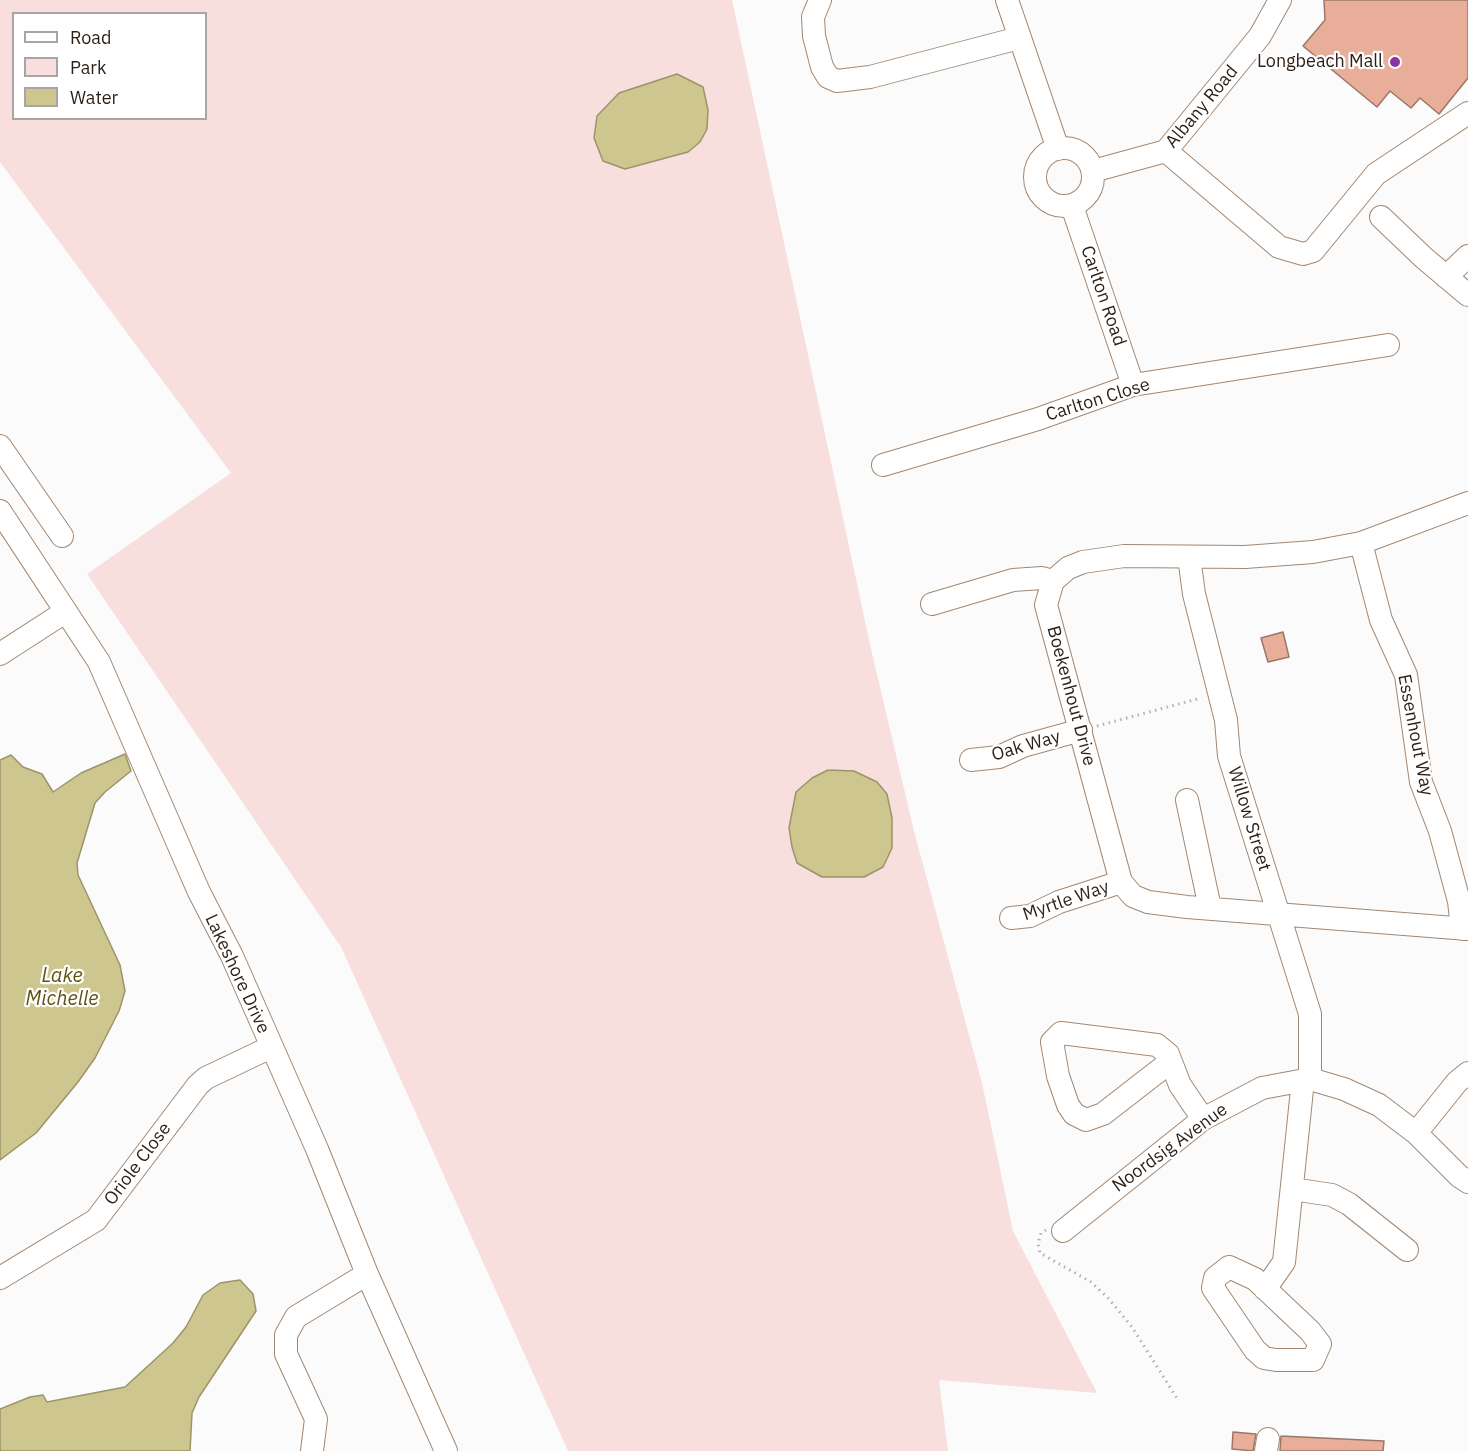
<!DOCTYPE html>
<html>
<head>
<meta charset="utf-8">
<style>
	body { margin:0 }
	#map { position:relative; width:1468px; height:1451px; overflow:hidden; background:#fbfbfb; font-family:"IBM Plex Sans",sans-serif }
	canvas { display:block }
	.legend { position:absolute; left:12px; top:12px; width:195px; height:108px; box-sizing:border-box; background:#fff; border:2px solid #aaa5a2; margin:0; padding:8px 10px; list-style:none; font-size:18px; color:#2b1f16 }
	.legend li { display:flex; align-items:center; gap:12px; height:30px }
	.legend b { width:30px; border:2px solid #aaa5a2 }
</style>
</head>
<body>
<div id="map">
<canvas width="1468" height="1451"></canvas>
<ul class="legend">
<li><b style="height:8px;background:#fff"></b>Road</li>
<li><b style="height:16px;background:#f8dfde"></b>Park</li>
<li><b style="height:16px;background:#cdc68e"></b>Water</li>
</ul>
</div>
<script>
const ctx = document.querySelector('canvas').getContext('2d');
ctx.lineJoin = 'round';
function fill(path, color) {
  ctx.fillStyle = color;
  ctx.fill(path, 'evenodd');
}
function shape(rows) {
  const path = new Path2D();
  for (const r of rows) {
    if (r.length === 3) {
      path.moveTo(r[0] + r[2], r[1]);
      path.arc(r[0], r[1], r[2], 0, 2 * Math.PI);
      continue;
    }
    path.moveTo(r[0], r[1]);
    for (let i = 2; i < r.length; i += 2) path.lineTo(r[i], r[i + 1]);
  }
  return path;
}
function trace(path, color, width, dash) {
  ctx.strokeStyle = color;
  ctx.lineWidth = width;
  ctx.lineCap = dash ? 'butt' : 'round';
  ctx.setLineDash(dash || []);
  ctx.stroke(path);
}
function write(font, color, halo, rows, align = 'center') {
  ctx.font = font + ' "IBM Plex Sans",sans-serif';
  ctx.lineWidth = 4.5;
  ctx.setLineDash([]);
  ctx.textBaseline = 'middle';
  ctx.strokeStyle = halo;
  ctx.fillStyle = color;
  for (const [text, x, y, turn = 0] of rows) {
    ctx.save();
    ctx.translate(x, y);
    ctx.rotate((+turn || 0) * Math.PI / 180);
    ctx.textAlign = isNaN(turn) ? turn : align;
    if (halo) ctx.strokeText(text, 0, 0);
    ctx.fillText(text, 0, 0);
    ctx.restore();
  }
}
fill(shape([
	[0,0,732,0,871,649,914,831,982,1083,1013,1231,1097,1393,939,1380,948,1451,568,1451,341,947,87,574,231,473,0,162],
	[14,14,206,14,206,118,14,118]
]), '#f8dfde');
const water = shape([
	[677,74,703,87,708,110,707,129,700,142,688,152,625,169,603,161,594,138,597,116,619,93,677,74],
	[125,754,131,771,105,792,95,803,77,863,78,875,120,965,125,991,119,1011,95,1058,78,1082,36,1133,0,1160,0,760,11,755,23,767,42,774,53,792,81,773,125,754],
	[828,770,854,771,877,782,887,794,892,818,892,848,883,867,864,877,822,877,797,863,792,847,789,828,796,792,812,778,828,770],
	[240,1280,253,1294,256,1311,199,1397,192,1413,190,1451,0,1451,0,1409,30,1397,43,1395,47,1402,125,1387,173,1343,186,1327,203,1295,220,1283,240,1280]
]);
fill(water, '#cdc68e');
trace(water, '#9c946a', 1.5);
const building = shape([
	[1324,0,1468,0,1468,78,1439,114,1420,98,1411,108,1390,91,1377,107,1303,46,1325,20,1324,0],
	[1283,632,1289,657,1268,662,1261,638,1283,632],
	[1233,1432,1256,1434,1253,1451,1232,1449,1233,1432],
	[1281,1436,1384,1441,1383,1451,1280,1451,1281,1436]
]);
fill(building, '#e8ae99');
trace(building, '#9b776a', 1.5);
const minor = shape([
	[820,0,813,17,814,36,822,67,828,77,837,81,870,77,1019,38],
	[1007,0,1058,149],
	[1064,177,29],
	[1166,151,1279,247,1303,254,1313,251,1376,174,1468,113],
	[1093,171,1166,151,1260,36,1280,0],
	[1072,206,1133,385],
	[1381,217,1424,258,1468,295],
	[1446,277,1468,256],
	[0,446,62,536],
	[883,465,1038,419,1133,385,1388,345],
	[1468,503,1361,543,1313,552,1245,557,1124,556,1083,562,1068,568,1053,581,1046,605,1121,882,1133,896,1148,902,1187,907,1468,929],
	[0,511,99,662,199,892,232,956,317,1149,367,1274,446,1451],
	[1361,543,1381,620,1406,675,1421,782,1440,831,1459,901,1462,929],
	[1189,557,1194,594,1226,720,1229,756,1310,1014,1310,1079],
	[932,604,1013,580,1042,578,1053,581],
	[0,654,65,612],
	[971,760,999,757,1023,746,1081,730],
	[1187,800,1210,908],
	[1011,918,1030,916,1059,902,1121,882],
	[1170,1062,1103,1114,1086,1120,1074,1114,1068,1105,1058,1076,1052,1042,1061,1033,1157,1045,1168,1054,1180,1085,1203,1119],
	[1416,1133,1457,1082,1468,1073],
	[1292,1189,1332,1195,1349,1204,1407,1250],
	[1063,1231,1203,1119,1262,1088,1310,1079,1344,1089,1379,1105,1416,1133,1459,1176,1468,1182],
	[1229,1267,1255,1279,1310,1331,1320,1344,1313,1360,1276,1360,1264,1358,1255,1350,1213,1288,1215,1278,1229,1267],
	[0,1278,96,1220,198,1085,206,1078,271,1047],
	[1265,1289,1284,1262,1303,1080],
	[312,1451,316,1419,286,1354,286,1335,296,1317,367,1274],
	[1266,1451,1268,1439]
]);
trace(minor, '#a4876f', 24);
trace(shape([
	[1097,726,1201,698],
	[1046,1230,1041,1233,1038,1244,1040,1253,1091,1282,1108,1298,1132,1327,1178,1400]
]), '#b3afac', 3, [1.5, 4.5]);
trace(minor, '#fff', 22);
for (const [x, y, r, color] of [
	[1395,62,6,"#8c339f"]
]) {
  const dot = new Path2D();
  dot.arc(x, y, r, 0, 2 * Math.PI);
  ctx.fillStyle = color;
  ctx.fill(dot);
  trace(dot, '#fff', 2);
}
write('18px', '#2b1f16', '#fff', [
	["Longbeach Mall",1383,62]
], 'right');
write('18px', '#2b1f16', '#fff', [
	["Albany Road",1202,107,-50],
	["Carlton Road",1103,296,71],
	["Carlton Close",1098,400,-17],
	["Boekenhout Drive",1071,696,75],
	["Essenhout Way",1415,735,79],
	["Oak Way",1026,746,-16],
	["Willow Street",1249,819,73],
	["Myrtle Way",1066,901,-19],
	["Lakeshore Drive",237,974,65],
	["Noordsig Avenue",1170,1148,-36],
	["Oriole Close",138,1164,-53]
]);
write('italic 20px', '#5d5413', '#fff', [
	["Lake",62,976],
	["Michelle",62,999]
]);
</script>
</body>
</html>
